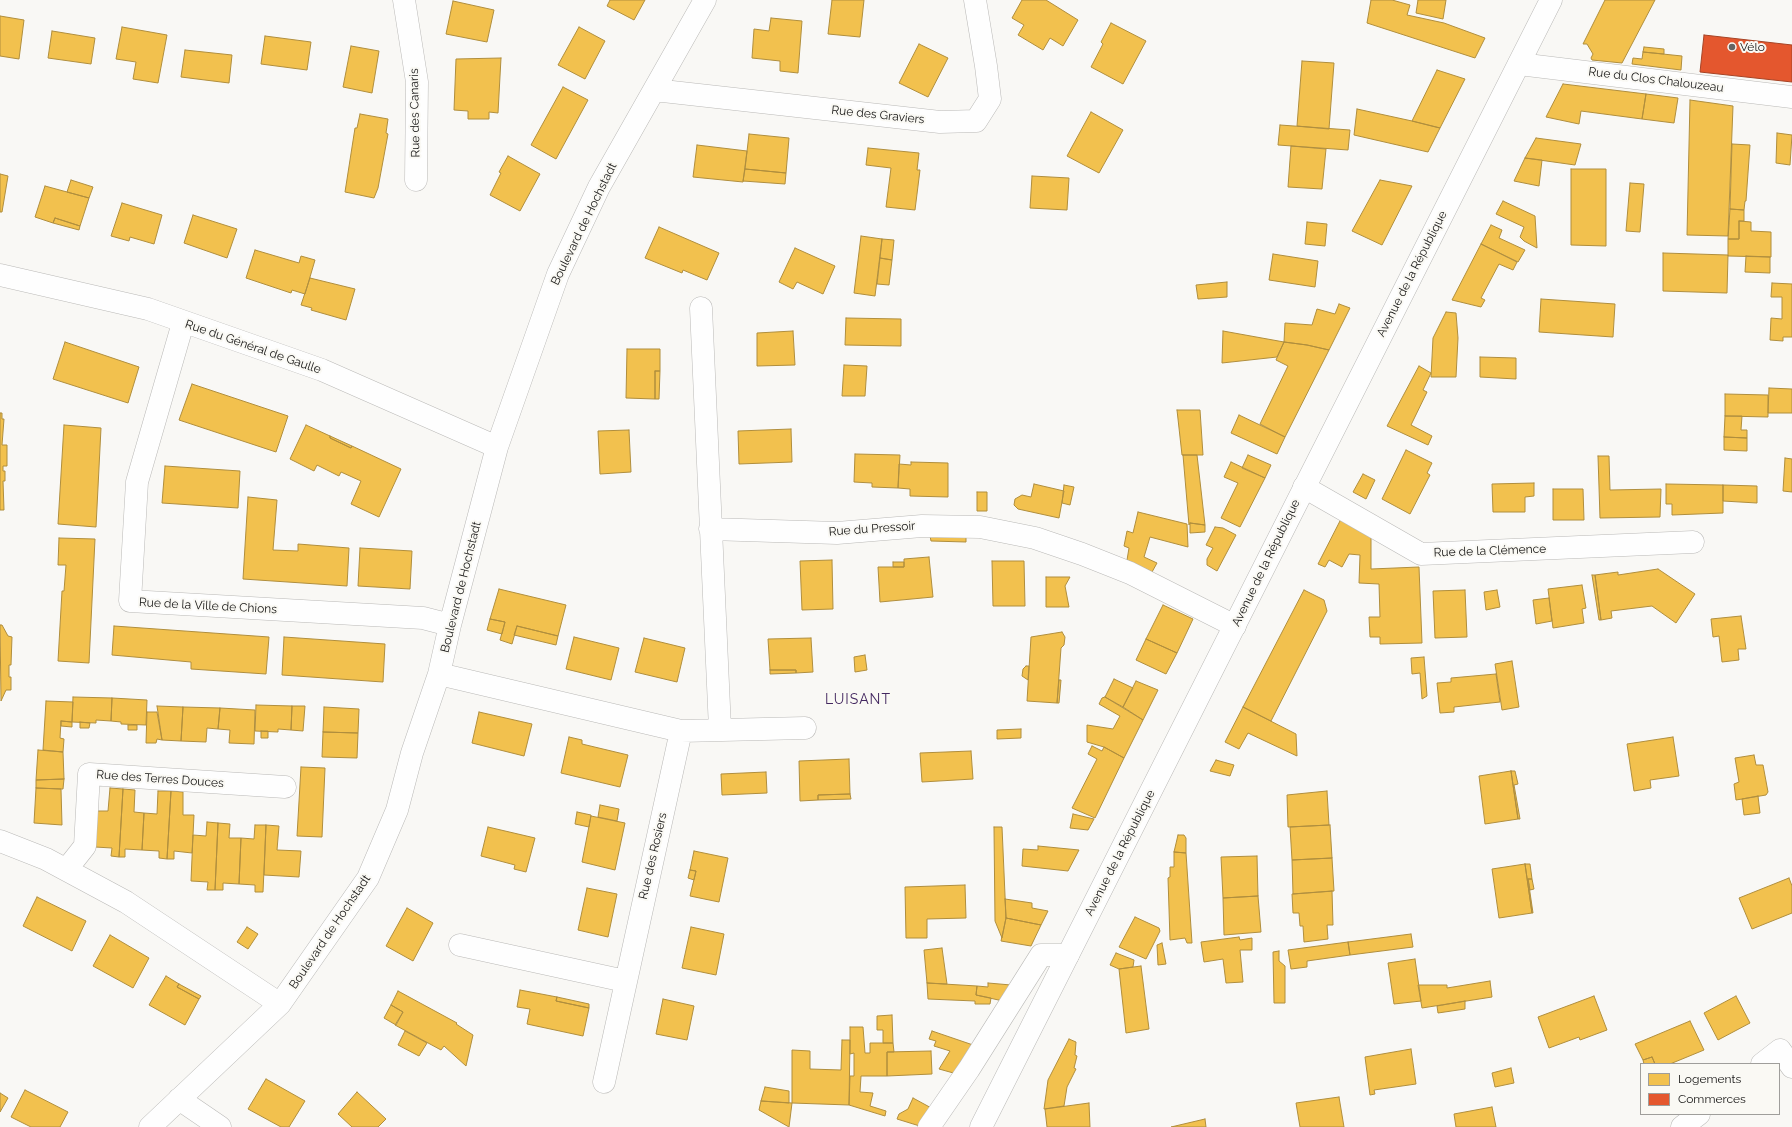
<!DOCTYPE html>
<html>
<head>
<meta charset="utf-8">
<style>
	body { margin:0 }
	#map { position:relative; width:1792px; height:1127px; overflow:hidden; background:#f9f8f5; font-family:Raleway,sans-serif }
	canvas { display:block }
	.legend { position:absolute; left:1640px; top:1063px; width:140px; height:52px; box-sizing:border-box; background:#faf9f4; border:1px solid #9f9e9b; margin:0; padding:5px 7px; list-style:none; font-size:12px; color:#171615 }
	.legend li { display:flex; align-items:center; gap:8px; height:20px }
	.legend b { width:20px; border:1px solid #9f9e9b }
</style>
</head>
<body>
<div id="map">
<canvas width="1792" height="1127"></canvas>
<ul class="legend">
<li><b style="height:11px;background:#f2c14e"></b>Logements</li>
<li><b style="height:11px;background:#e4572e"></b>Commerces</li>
</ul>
</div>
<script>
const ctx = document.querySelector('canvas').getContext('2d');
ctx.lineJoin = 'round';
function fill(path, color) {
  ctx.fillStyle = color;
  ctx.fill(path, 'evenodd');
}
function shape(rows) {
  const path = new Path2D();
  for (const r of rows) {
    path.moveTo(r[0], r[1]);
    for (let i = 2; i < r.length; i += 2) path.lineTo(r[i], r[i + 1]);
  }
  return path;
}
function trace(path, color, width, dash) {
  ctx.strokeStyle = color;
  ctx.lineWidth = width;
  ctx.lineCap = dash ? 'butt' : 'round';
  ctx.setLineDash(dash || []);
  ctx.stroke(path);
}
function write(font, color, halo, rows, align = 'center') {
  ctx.font = font + ' Raleway,sans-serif';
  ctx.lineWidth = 4;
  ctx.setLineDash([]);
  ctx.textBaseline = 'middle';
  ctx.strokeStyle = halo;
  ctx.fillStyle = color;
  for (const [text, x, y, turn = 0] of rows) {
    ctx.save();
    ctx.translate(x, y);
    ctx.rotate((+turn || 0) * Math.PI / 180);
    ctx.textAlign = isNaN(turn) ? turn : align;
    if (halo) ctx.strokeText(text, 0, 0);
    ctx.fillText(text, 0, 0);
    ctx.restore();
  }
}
const homes = shape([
	[610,0,645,0,634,20,607,6,610,0],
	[832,0,864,0,860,37,828,34,832,0],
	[1022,0,1046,0,1078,20,1063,46,1050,38,1043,50,1018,35,1024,25,1012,18,1022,0],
	[1371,0,1392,0,1410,5,1407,15,1444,23,1485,38,1475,58,1367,23,1371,0],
	[1418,0,1446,0,1443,19,1416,13,1418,0],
	[1605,0,1655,0,1622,63,1592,60,1591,58,1593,54,1587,44,1583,44,1605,0],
	[453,1,494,10,487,42,446,34,453,1],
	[0,16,24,20,19,59,0,56,0,16],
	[771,18,802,21,798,73,780,71,780,61,752,58,754,29,769,31,771,18],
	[1111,23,1146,41,1123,84,1091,67,1103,44,1101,42,1111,23],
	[122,27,167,35,158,83,133,79,136,62,116,59,122,27],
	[579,27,605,41,585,79,558,65,579,27],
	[52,31,95,38,91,64,48,58,52,31],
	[265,36,311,42,307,70,261,64,265,36],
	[919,44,948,58,928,97,899,83,919,44],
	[351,46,379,51,372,93,343,87,351,46],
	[1644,47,1664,49,1664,54,1643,52,1644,47],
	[185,50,232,55,229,83,181,77,185,50],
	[1643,52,1682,56,1681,70,1632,64,1633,58,1642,59,1643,52],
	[501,58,498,113,489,112,489,119,468,119,468,111,454,110,456,59,501,58],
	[1302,61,1334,63,1329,129,1297,126,1302,61],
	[1437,70,1465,79,1440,128,1412,121,1437,70],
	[1563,84,1646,94,1642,119,1581,111,1579,124,1546,117,1563,84],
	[563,87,588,100,556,159,531,145,563,87],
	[1646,94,1678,98,1674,123,1642,119,1646,94],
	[1690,100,1733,106,1728,236,1687,235,1690,100],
	[1357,109,1412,121,1440,128,1428,152,1354,135,1357,109],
	[1091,112,1123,130,1099,173,1067,156,1091,112],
	[360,114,388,119,386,133,388,134,378,188,374,198,345,192,355,128,357,128,360,114],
	[1280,125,1350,130,1348,150,1278,145,1280,125],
	[1777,133,1792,135,1790,165,1776,163,1777,133],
	[749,134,789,138,786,173,745,169,749,134],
	[1536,138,1581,144,1575,165,1525,158,1536,138],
	[1732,144,1750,145,1746,201,1745,201,1744,210,1730,209,1732,144],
	[697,145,747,151,743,182,693,177,697,145],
	[1291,146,1326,149,1322,189,1288,187,1291,146],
	[868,148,919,153,917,170,920,170,915,210,886,207,891,168,866,165,868,148],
	[508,156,540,174,520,211,490,195,501,173,499,172,508,156],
	[1525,158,1542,160,1539,186,1514,181,1525,158],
	[745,169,786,173,785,184,743,181,745,169],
	[1571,169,1606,169,1606,246,1571,245,1571,169],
	[0,174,8,176,2,212,0,212,0,174],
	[1032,176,1069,178,1067,210,1030,208,1032,176],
	[71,180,93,187,89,198,67,192,71,180],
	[1380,180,1412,186,1382,245,1352,231,1380,180],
	[1630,183,1644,184,1640,232,1626,231,1630,183],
	[45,186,89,198,80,226,55,218,53,223,35,217,45,186],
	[1503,201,1535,216,1537,248,1524,241,1520,237,1524,227,1496,214,1503,201],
	[122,203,162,215,154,244,130,237,129,241,111,236,122,203],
	[1730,209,1744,210,1744,221,1739,221,1739,239,1728,239,1730,209],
	[193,215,237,229,227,258,184,243,193,215],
	[55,218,80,226,79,230,53,223,55,218],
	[1739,221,1751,222,1751,231,1771,232,1771,257,1728,256,1728,239,1739,239,1739,221],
	[1307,222,1327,224,1325,246,1305,244,1307,222],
	[1491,225,1502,230,1499,238,1525,250,1518,262,1481,244,1491,225],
	[659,227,719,253,707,280,683,270,682,273,645,258,659,227],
	[861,236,882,239,875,296,854,293,861,236],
	[882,239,894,240,892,260,880,258,882,239],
	[1481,244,1517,262,1513,270,1499,264,1481,298,1485,300,1481,307,1452,300,1481,244],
	[795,248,835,266,823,294,797,282,793,289,779,282,795,248],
	[255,250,299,263,301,256,315,260,305,294,292,290,291,293,246,278,255,250],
	[1663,253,1728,255,1727,293,1663,291,1663,253],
	[1273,254,1318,261,1315,287,1269,280,1273,254],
	[1746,256,1770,257,1770,273,1745,272,1746,256],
	[880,258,892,260,889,285,877,284,880,258],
	[310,278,355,289,346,320,311,310,312,308,301,305,310,278],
	[1227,282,1227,297,1198,299,1196,285,1227,282],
	[1772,283,1792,284,1792,337,1783,337,1783,341,1770,340,1771,318,1782,319,1782,297,1771,297,1772,283],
	[1541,299,1615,304,1613,337,1539,332,1541,299],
	[1339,304,1350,308,1329,350,1307,345,1284,342,1285,323,1312,325,1317,309,1335,314,1339,304],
	[1446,312,1456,313,1458,338,1456,377,1431,377,1433,338,1446,312],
	[846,318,901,319,901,346,845,345,846,318],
	[793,331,795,365,757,366,757,333,793,331],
	[1223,331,1284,342,1277,357,1222,363,1223,331],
	[65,342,139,367,128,403,53,379,65,342],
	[1284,342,1307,345,1329,350,1285,437,1260,424,1288,366,1276,360,1284,342],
	[627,349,660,349,660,371,655,371,655,399,626,398,627,349],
	[1480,357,1516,358,1516,379,1480,377,1480,357],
	[844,365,867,366,865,396,842,396,844,365],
	[1419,366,1431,373,1423,390,1427,392,1411,425,1432,436,1428,445,1387,426,1419,366],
	[655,371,660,371,659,399,655,399,655,371],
	[192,384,288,416,276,452,179,420,192,384],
	[1769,388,1792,389,1792,413,1768,413,1769,388],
	[1725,394,1768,395,1768,417,1725,416,1725,394],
	[1177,410,1200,410,1203,455,1182,455,1177,410],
	[0,413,2,413,2,419,4,419,2,445,7,445,7,466,3,466,3,471,5,471,5,481,3,481,4,510,0,510,0,413],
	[1239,415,1285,437,1277,454,1231,433,1239,415],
	[1725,416,1742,416,1741,430,1747,430,1747,438,1724,437,1725,416],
	[64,425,101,428,96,527,58,524,64,425],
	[306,425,330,436,330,438,351,448,352,446,401,469,379,517,351,504,361,481,341,472,339,476,317,465,314,471,290,459,306,425],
	[791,429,792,462,739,464,738,431,791,429],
	[629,430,631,472,600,474,598,431,629,430],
	[330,436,352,446,351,448,330,438,330,436],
	[1724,437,1747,438,1747,451,1724,450,1724,437],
	[1406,450,1432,463,1427,473,1430,475,1410,514,1382,499,1406,450],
	[855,454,900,455,898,488,872,487,872,483,854,482,855,454],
	[1183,455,1197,455,1205,525,1190,523,1189,525,1183,455],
	[1248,455,1271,465,1265,478,1242,468,1248,455],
	[1598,456,1609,456,1610,490,1661,489,1660,517,1600,518,1598,456],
	[1785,458,1792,459,1792,492,1783,491,1785,458],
	[911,462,948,463,948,497,910,496,910,489,898,488,899,464,911,465,911,462],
	[1231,462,1265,478,1240,527,1221,518,1238,483,1224,477,1231,462],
	[165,466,240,471,238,508,162,503,165,466],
	[1363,474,1375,480,1366,499,1353,492,1363,474],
	[1534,483,1534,496,1525,497,1525,512,1493,512,1492,484,1534,483],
	[1034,484,1064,491,1059,518,1018,509,1014,505,1015,499,1022,495,1031,497,1034,484],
	[1666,484,1723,485,1723,513,1672,515,1672,504,1666,504,1666,484],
	[1064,485,1074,487,1070,505,1062,503,1064,485],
	[1723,485,1757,486,1757,503,1723,501,1723,485],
	[1553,489,1583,489,1584,520,1553,520,1553,489],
	[977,492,987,492,987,511,977,511,977,492],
	[248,497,277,500,273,550,298,551,298,544,349,548,347,586,243,579,248,497],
	[1138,512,1187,524,1188,547,1150,537,1144,557,1157,563,1152,572,1127,560,1129,548,1124,546,1127,531,1133,533,1138,512],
	[1341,519,1371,537,1371,569,1419,567,1422,643,1380,644,1380,637,1370,637,1369,617,1380,617,1379,584,1359,583,1360,555,1349,554,1342,567,1329,560,1325,567,1318,564,1341,519],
	[1190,523,1205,525,1205,532,1190,533,1190,523],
	[1215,527,1223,528,1236,535,1217,571,1207,565,1207,559,1213,548,1206,545,1215,527],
	[930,536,966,536,966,542,931,541,930,536],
	[59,538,95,539,89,663,58,661,62,591,64,591,66,565,58,565,59,538],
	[360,548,412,551,410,589,358,586,360,548],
	[929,557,933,597,880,602,878,567,904,567,904,559,929,557],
	[832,560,833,609,802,610,800,561,832,560],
	[992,561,1024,561,1025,606,993,606,992,561],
	[893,562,904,562,904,567,893,567,893,562],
	[1658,569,1695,594,1676,623,1652,606,1611,611,1612,618,1601,620,1595,575,1618,572,1618,575,1658,569],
	[1592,575,1595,575,1601,620,1599,620,1592,575],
	[1046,577,1070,577,1065,586,1069,607,1046,607,1046,577],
	[1582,585,1586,608,1582,609,1584,623,1553,628,1548,589,1582,585],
	[499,589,566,605,558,636,517,626,512,644,500,640,505,622,490,619,499,589],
	[1304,590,1324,600,1327,611,1271,721,1243,707,1304,590],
	[1465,590,1467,637,1435,638,1433,591,1465,590],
	[1497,590,1500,607,1486,610,1484,592,1497,590],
	[1549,598,1552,621,1536,624,1533,600,1549,598],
	[1163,605,1193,619,1177,653,1146,639,1163,605],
	[1741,616,1746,649,1738,649,1739,660,1722,662,1719,636,1713,637,1711,619,1741,616],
	[490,619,505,622,502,634,487,630,490,619],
	[0,625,2,625,8,636,12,637,11,665,9,665,9,677,11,677,11,690,6,690,1,701,0,625],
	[114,626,269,637,266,674,191,669,191,662,112,655,114,626],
	[517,626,558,636,556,645,514,635,517,626],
	[1062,632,1065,637,1064,645,1061,648,1057,703,1027,701,1031,637,1062,632],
	[284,637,385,644,383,682,282,675,284,637],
	[574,637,619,648,611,680,566,669,574,637],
	[644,638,685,648,677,682,635,672,644,638],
	[811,638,813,672,796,673,796,670,770,670,768,639,811,638],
	[1146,639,1177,653,1166,674,1136,660,1146,639],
	[865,655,867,670,855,672,854,657,865,655],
	[1424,657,1427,696,1422,699,1420,673,1412,674,1411,658,1424,657],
	[1512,661,1519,707,1502,710,1495,664,1512,661],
	[1026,666,1029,666,1028,680,1022,676,1023,669,1026,666],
	[770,670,796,670,796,673,770,674,770,670],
	[1496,674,1500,702,1454,707,1454,712,1440,713,1437,683,1451,682,1451,678,1496,674],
	[1114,679,1133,688,1123,707,1105,697,1114,679],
	[1059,680,1061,680,1059,703,1057,703,1059,680],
	[1136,681,1158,690,1143,720,1123,707,1136,681],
	[73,697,112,698,111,721,96,720,96,723,72,722,73,697],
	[1105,697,1143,720,1124,758,1104,747,1087,742,1087,725,1113,729,1120,716,1099,704,1102,698,1105,697],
	[112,698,147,700,146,725,121,724,121,722,111,721,112,698],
	[46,701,73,702,72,722,61,721,60,738,64,739,63,752,43,750,46,701],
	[256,705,292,706,291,730,278,729,278,732,255,731,256,705],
	[157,706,183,707,181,741,162,740,157,706],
	[292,706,305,706,303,731,291,730,292,706],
	[183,707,220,708,218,729,207,728,206,742,181,741,183,707],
	[324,707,359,709,358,733,323,732,324,707],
	[1243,707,1296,734,1297,756,1248,733,1239,749,1225,742,1243,707],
	[220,708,255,710,254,744,229,743,230,730,218,729,220,708],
	[147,712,157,712,162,740,157,739,156,743,146,743,147,712],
	[479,712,532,724,524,756,472,743,479,712],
	[61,721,72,722,72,727,61,726,61,721],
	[80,722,90,723,89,728,80,728,80,722],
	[128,725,137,725,137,730,128,730,128,725],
	[1021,729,1021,738,997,739,997,730,1021,729],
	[261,731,268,731,268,738,261,738,261,731],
	[323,732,358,733,357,758,322,757,323,732],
	[569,737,582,740,582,744,628,755,620,787,561,773,569,737],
	[1673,737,1679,776,1650,780,1651,788,1634,791,1627,744,1673,737],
	[1092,746,1102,751,1104,747,1124,758,1095,818,1072,808,1097,759,1088,754,1092,746],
	[38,750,63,752,64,779,36,780,38,750],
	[971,751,973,779,922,782,920,753,971,751],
	[1754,755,1756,765,1763,765,1768,792,1766,795,1736,800,1734,784,1739,782,1735,758,1754,755],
	[849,759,850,794,818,795,818,800,800,801,799,761,849,759],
	[1216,760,1234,765,1230,776,1210,771,1216,760],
	[301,767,325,768,322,837,297,836,301,767],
	[1511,771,1518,819,1485,824,1479,776,1511,771],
	[1511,771,1515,771,1518,784,1514,785,1520,819,1518,819,1511,771],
	[766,772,767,793,722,795,721,774,766,772],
	[64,779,63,789,36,788,36,780,64,779],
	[36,788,61,789,62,825,34,823,36,788],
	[110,788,123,789,119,857,111,856,112,848,95,847,97,811,108,811,110,788],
	[123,789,135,790,134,812,144,813,142,850,125,849,125,857,119,857,123,789],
	[158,791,171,791,167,859,159,858,159,851,142,850,144,813,157,814,158,791],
	[171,791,183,792,183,815,194,815,193,835,192,853,174,851,174,859,167,859,171,791],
	[1327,791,1329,825,1288,827,1287,795,1327,791],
	[850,794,851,799,818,800,818,795,850,794],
	[1758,796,1760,813,1744,815,1742,799,1758,796],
	[600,805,619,809,617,821,598,817,600,805],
	[577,812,591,815,589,827,575,824,577,812],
	[1073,814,1094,819,1088,830,1070,828,1073,814],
	[591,816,625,823,615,870,582,862,591,816],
	[207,822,218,823,215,890,207,890,208,882,191,881,193,835,206,836,207,822],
	[218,823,230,824,229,838,241,838,239,884,223,883,223,890,215,890,218,823],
	[255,825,266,825,263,892,255,892,255,885,239,884,241,838,254,839,255,825],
	[266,825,279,826,277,850,301,851,299,877,264,875,266,825],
	[1330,825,1332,858,1292,860,1290,827,1330,825],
	[488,827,535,838,526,872,514,869,515,865,481,856,488,827],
	[994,827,1002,827,1006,918,1002,938,995,921,994,827],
	[1178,835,1184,835,1186,838,1186,853,1174,852,1178,835],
	[1038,846,1079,850,1068,871,1022,866,1023,849,1038,850,1038,846],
	[694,851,728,858,719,902,690,896,696,871,690,870,694,851],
	[1174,852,1186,853,1192,943,1187,943,1185,938,1170,940,1168,878,1170,877,1170,867,1174,867,1174,852],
	[1257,856,1258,896,1223,898,1221,857,1257,856],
	[1332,858,1334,891,1293,894,1292,860,1332,858],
	[1525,864,1532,913,1499,918,1492,869,1525,864],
	[1525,864,1530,864,1532,879,1528,879,1533,913,1532,913,1525,864],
	[690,870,696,871,694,880,688,878,690,870],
	[1789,878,1792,886,1792,913,1752,929,1739,898,1789,878],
	[1528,879,1532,879,1534,889,1530,890,1528,879],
	[965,885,966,918,927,919,927,938,906,938,905,887,965,885],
	[587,888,617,894,608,937,578,930,587,888],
	[1332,891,1333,925,1327,925,1328,939,1304,942,1303,926,1300,926,1299,913,1293,913,1292,894,1332,891],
	[1258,896,1261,932,1224,935,1223,898,1258,896],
	[37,897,86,921,72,951,23,926,37,897],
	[1005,899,1032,903,1032,908,1048,911,1041,925,1006,918,1005,899],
	[407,908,433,923,413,961,386,946,407,908],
	[1135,917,1159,928,1160,931,1146,959,1119,947,1135,917],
	[1006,918,1041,925,1031,946,1001,941,1006,918],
	[247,927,258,934,248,949,237,942,247,927],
	[691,927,724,934,716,975,682,968,691,927],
	[1411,934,1413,947,1350,955,1348,942,1411,934],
	[110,935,149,958,133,988,93,966,110,935],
	[1239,937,1240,940,1252,938,1252,950,1240,950,1243,982,1226,983,1223,959,1204,962,1201,942,1239,937],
	[1348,942,1350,955,1307,961,1307,967,1291,969,1288,950,1348,942],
	[1162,943,1166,964,1158,965,1157,945,1162,943],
	[942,948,947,984,927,983,924,950,942,948],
	[1279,951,1279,961,1285,966,1285,1003,1274,1003,1273,952,1279,951],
	[1116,953,1134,960,1133,967,1119,969,1110,965,1116,953],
	[1415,959,1421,1001,1394,1004,1388,963,1415,959],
	[1141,966,1149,1029,1126,1033,1119,969,1141,966],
	[166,976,179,984,177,987,199,999,185,1025,149,1005,166,976],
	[1490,981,1492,997,1422,1008,1418,985,1447,985,1447,988,1490,981],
	[927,983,977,986,976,995,991,998,990,1004,975,1004,975,1001,928,999,927,983],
	[988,983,1011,985,1003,1001,976,995,977,986,988,987,988,983],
	[179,984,201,996,199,999,177,987,179,984],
	[520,990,557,997,556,1001,589,1008,583,1036,527,1024,530,1009,517,1007,520,990],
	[398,991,457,1023,456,1024,473,1035,466,1066,444,1046,441,1050,395,1025,403,1012,391,1005,398,991],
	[1594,996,1607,1030,1580,1040,1579,1037,1549,1048,1538,1017,1594,996],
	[1736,996,1750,1023,1718,1040,1704,1013,1736,996],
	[557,997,589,1004,589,1008,556,1001,557,997],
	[663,999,694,1006,687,1040,656,1034,663,999],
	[1465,1001,1465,1009,1438,1013,1437,1006,1465,1001],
	[391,1005,403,1012,396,1025,384,1018,391,1005],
	[892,1015,893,1043,883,1043,883,1030,877,1030,877,1016,892,1015],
	[1690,1021,1704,1050,1670,1064,1655,1064,1652,1057,1643,1060,1635,1044,1690,1021],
	[850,1027,863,1027,865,1053,870,1053,870,1043,893,1043,894,1052,887,1052,887,1076,861,1076,860,1092,873,1093,870,1106,886,1111,885,1116,849,1105,850,1076,854,1076,854,1053,850,1054,850,1027],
	[405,1031,427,1043,419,1056,398,1045,405,1031],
	[932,1031,976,1046,957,1074,939,1069,950,1051,934,1046,936,1041,929,1039,932,1031],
	[1069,1039,1076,1042,1075,1055,1077,1056,1074,1068,1076,1069,1067,1087,1064,1106,1044,1109,1048,1080,1069,1039],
	[842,1040,850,1040,849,1105,792,1103,792,1050,810,1051,810,1069,841,1070,842,1040],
	[1411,1049,1416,1084,1374,1090,1375,1094,1370,1095,1365,1057,1411,1049],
	[931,1051,932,1074,887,1076,887,1052,931,1051],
	[1652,1057,1655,1064,1644,1064,1643,1060,1652,1057],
	[1511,1068,1514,1083,1495,1087,1492,1073,1511,1068],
	[266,1079,305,1101,289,1127,281,1127,248,1109,266,1079],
	[765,1087,789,1091,789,1103,761,1101,765,1087],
	[25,1090,68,1112,60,1127,31,1127,11,1117,25,1090],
	[357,1092,386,1119,378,1127,352,1127,338,1114,357,1092],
	[0,1093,8,1098,0,1112,0,1093],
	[1339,1097,1344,1127,1300,1127,1296,1103,1339,1097],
	[913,1098,935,1110,923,1127,897,1119,899,1114,908,1109,913,1098],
	[761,1101,792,1103,789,1127,759,1110,761,1101],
	[1089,1103,1090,1127,1047,1127,1045,1109,1089,1103],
	[1492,1107,1496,1127,1456,1127,1454,1114,1492,1107],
	[1205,1119,1206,1127,1171,1127,1205,1119]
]);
fill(homes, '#f2c14e');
trace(homes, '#b08e3d', 1);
const shops = shape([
	[1704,35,1792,45,1792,82,1700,72,1704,35]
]);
fill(shops, '#e4572e');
trace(shops, '#a64426', 1);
const minor = shape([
	[404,0,417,82,416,180],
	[1519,64,1792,97],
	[654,90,940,122,976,121,990,99,986,66,975,0],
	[0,275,148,309,322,370,497,447],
	[701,308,720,729],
	[183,323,137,482,130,601,423,618,450,625],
	[1304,487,1421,554,1693,542],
	[710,529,837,533,922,526,980,527,1035,538,1082,554,1130,573,1235,626],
	[439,674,681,731,805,728],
	[0,841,46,859,126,902,280,1004],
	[66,870,85,846,89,774,285,787],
	[460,945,625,981],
	[1762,1064,1780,1050,1792,1067],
	[604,1082,681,731],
	[179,1099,220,1127],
	[150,1127,280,1004,368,878,397,810,412,753,439,674,450,625,497,447,558,274,599,187,705,0],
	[929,1127,969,1069,1041,955,1068,955],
	[1682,1127,1699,1114]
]);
const major = shape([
	[981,1127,1551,0]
]);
trace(minor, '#bab9b7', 23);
trace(major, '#bab9b7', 23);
trace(minor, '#fefefe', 22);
trace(major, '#fefefe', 22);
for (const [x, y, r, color] of [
	[1732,47,4,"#666563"]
]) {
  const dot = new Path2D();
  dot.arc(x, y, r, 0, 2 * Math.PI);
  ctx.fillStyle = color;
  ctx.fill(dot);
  trace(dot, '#faf9f4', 1.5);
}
write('12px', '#171615', '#faf9f4', [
	["Vélo",1740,47]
], 'left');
write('12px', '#171615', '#faf9f4', [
	["Rue du Clos Chalouzeau",1656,80,7],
	["Rue des Canaris",415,113,-91],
	["Rue des Graviers",878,115,6],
	["Boulevard de Hochstadt",584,224,-64],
	["Avenue de la République",1412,274,-63],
	["Rue du Général de Gaulle",253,347,19],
	["Rue du Pressoir",872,529,-4],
	["Rue de la Clémence",1490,551,-2],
	["Avenue de la République",1266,563,-64],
	["Boulevard de Hochstadt",461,587,-76],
	["Rue de la Ville de Chions",208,606,3],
	["Rue des Terres Douces",160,779,4],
	["Avenue de la République",1120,853,-63],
	["Rue des Rosiers",653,856,-77],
	["Boulevard de Hochstadt",330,932,-56]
]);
ctx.letterSpacing = '1px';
write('14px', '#432760', '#faf9f4', [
	["LUISANT",858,700]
]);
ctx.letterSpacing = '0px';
</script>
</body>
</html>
